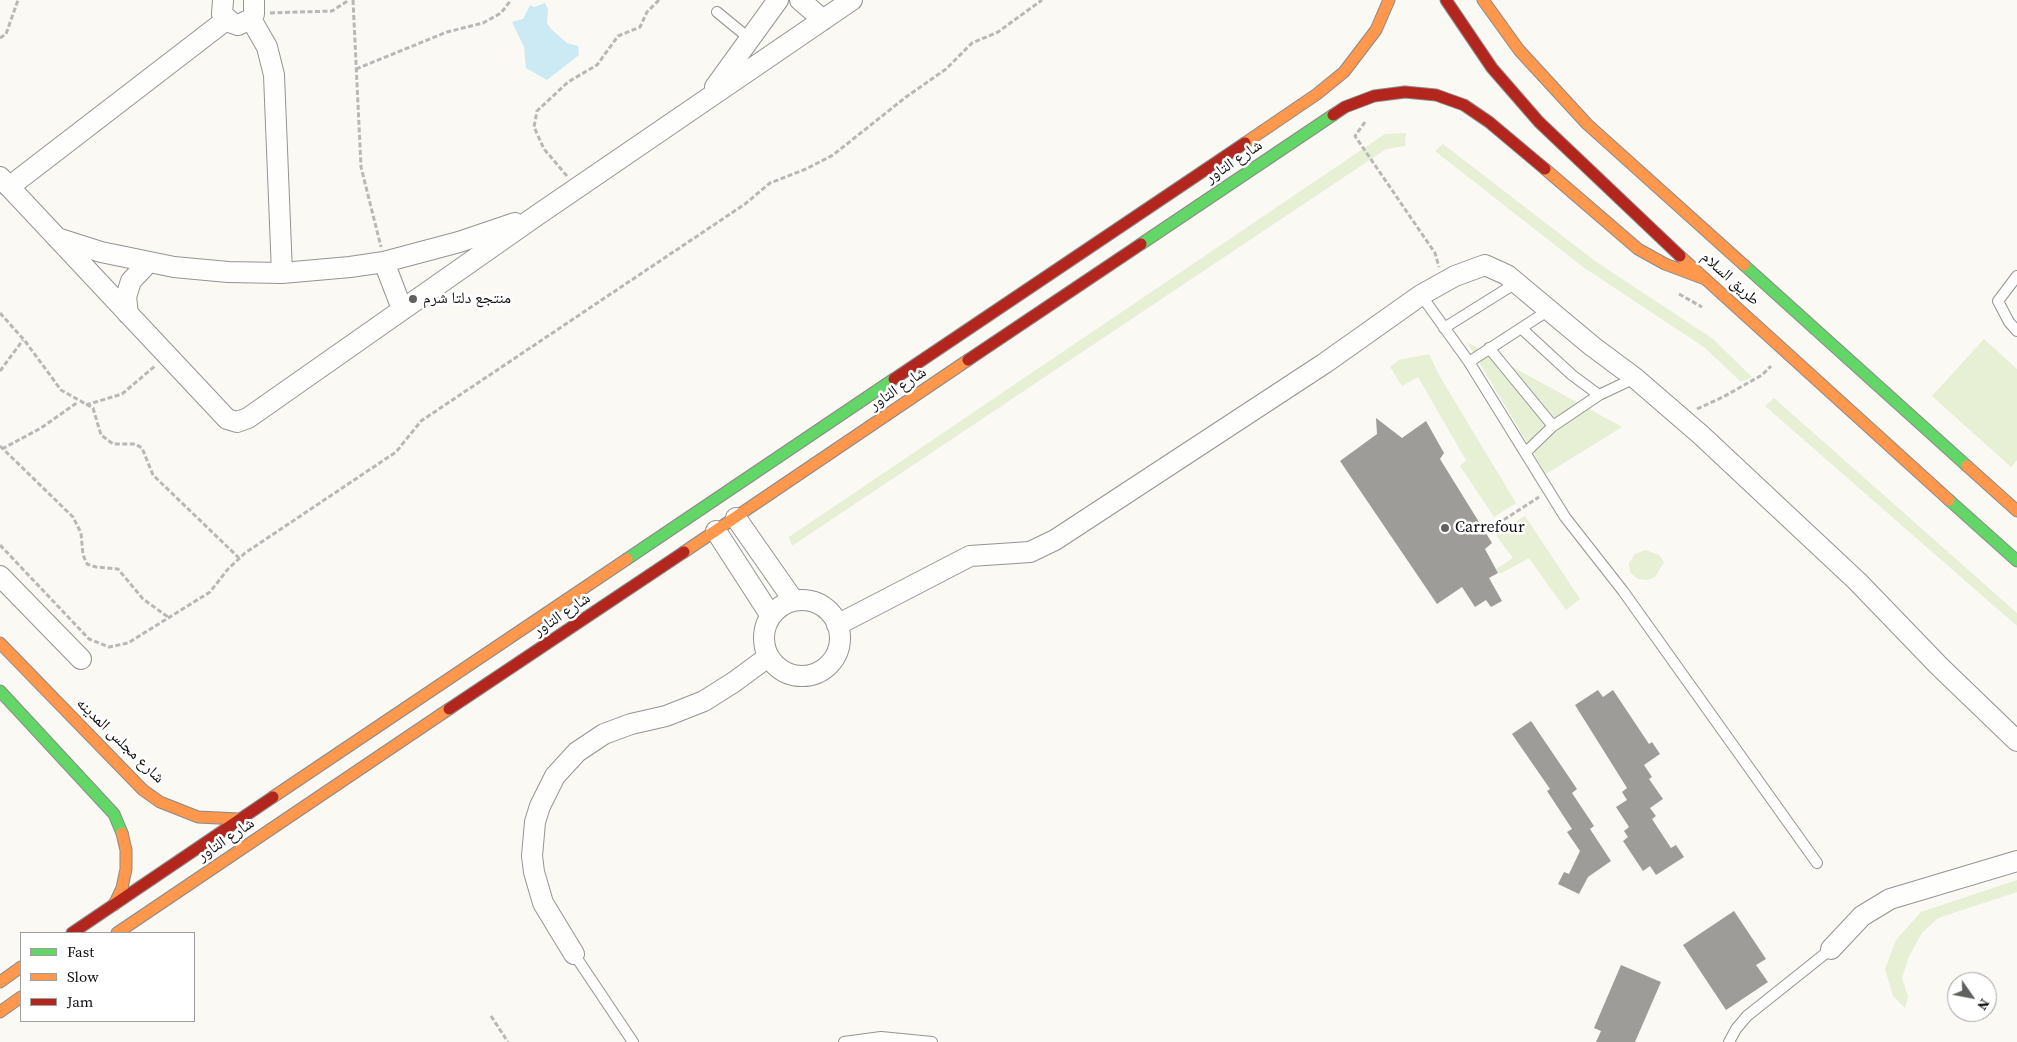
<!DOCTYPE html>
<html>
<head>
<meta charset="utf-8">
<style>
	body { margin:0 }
	#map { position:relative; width:2017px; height:1042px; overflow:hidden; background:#faf9f4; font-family:"Source Serif 4",serif }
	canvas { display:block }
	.legend { position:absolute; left:20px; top:932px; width:175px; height:90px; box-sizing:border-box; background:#fff; border:1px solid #9f9f9f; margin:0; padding:6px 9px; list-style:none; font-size:15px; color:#0e0e0e }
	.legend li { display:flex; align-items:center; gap:10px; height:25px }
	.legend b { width:25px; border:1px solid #9f9f9f }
	.north { position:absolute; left:1947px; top:972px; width:50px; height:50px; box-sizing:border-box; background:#fff; border:1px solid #9f9f9f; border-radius:50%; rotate:123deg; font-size:14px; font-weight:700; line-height:20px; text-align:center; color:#0e0e0e }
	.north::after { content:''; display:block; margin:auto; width:18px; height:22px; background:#61605e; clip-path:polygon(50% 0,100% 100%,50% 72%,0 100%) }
</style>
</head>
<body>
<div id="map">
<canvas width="2017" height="1042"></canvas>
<ul class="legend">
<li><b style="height:6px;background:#63d668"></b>Fast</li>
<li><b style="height:6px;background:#ff974d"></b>Slow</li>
<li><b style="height:6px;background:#b3261e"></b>Jam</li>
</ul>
<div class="north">N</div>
</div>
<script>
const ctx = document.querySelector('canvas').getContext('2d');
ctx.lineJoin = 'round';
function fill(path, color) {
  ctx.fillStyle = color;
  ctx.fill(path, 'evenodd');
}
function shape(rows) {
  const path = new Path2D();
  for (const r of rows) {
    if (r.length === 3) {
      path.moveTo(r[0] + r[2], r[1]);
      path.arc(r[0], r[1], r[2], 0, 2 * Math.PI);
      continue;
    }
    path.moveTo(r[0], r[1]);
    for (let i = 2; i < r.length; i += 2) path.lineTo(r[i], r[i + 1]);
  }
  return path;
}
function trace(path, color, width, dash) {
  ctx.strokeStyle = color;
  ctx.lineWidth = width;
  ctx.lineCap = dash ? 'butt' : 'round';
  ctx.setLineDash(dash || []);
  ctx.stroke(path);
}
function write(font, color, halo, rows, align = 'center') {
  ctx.font = font + ' "Source Serif 4","Noto Naskh Arabic",serif';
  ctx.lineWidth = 5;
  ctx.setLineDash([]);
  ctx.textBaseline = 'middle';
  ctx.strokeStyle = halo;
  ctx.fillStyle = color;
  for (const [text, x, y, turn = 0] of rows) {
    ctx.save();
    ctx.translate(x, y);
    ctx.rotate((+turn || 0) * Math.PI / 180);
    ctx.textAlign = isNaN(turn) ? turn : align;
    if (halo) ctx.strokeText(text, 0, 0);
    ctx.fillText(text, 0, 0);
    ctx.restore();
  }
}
fill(shape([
	[1406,133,1405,146,1386,149,792,546,789,537,1385,134],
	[1443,144,1595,261,1713,339,1752,377,1741,382,1704,347,1583,267,1435,151],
	[1984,339,2017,369,2017,460,2011,467,1932,396],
	[1467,342,1622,427,1546,474],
	[1429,354,1439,375,1516,503,1494,517,1460,466,1466,460,1418,377,1402,386,1390,367,1399,360],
	[1774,398,2017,613,2017,626,1765,406],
	[1525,516,1580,599,1566,610,1529,558,1500,574,1496,569,1513,558,1495,534],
	[1646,550,1659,555,1664,562,1655,577,1648,580,1638,579,1630,572,1629,563,1635,554],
	[2017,880,2017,892,1938,918,1922,933,1909,956,1902,978,1908,997,1905,1008,1893,996,1885,969,1896,940,1921,912]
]), '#e7efd5');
fill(shape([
	[545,3,548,9,547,23,551,29,567,43,578,46,579,55,547,80,526,68,524,47,512,22,523,19,530,5,534,7]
]), '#cbeaf3');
fill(shape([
	[1376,418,1402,438,1426,421,1444,453,1440,459,1492,543,1485,549,1498,573,1489,578,1502,601,1491,607,1486,600,1475,607,1462,587,1437,604,1340,461,1377,434],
	[1598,690,1603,697,1613,690,1649,744,1652,742,1660,754,1644,765,1652,777,1649,779,1663,799,1650,808,1656,816,1652,819,1671,848,1676,845,1684,857,1656,875,1650,866,1643,871,1623,841,1628,837,1624,831,1629,827,1616,807,1627,800,1622,792,1627,788,1575,705],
	[1531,721,1577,789,1572,793,1594,826,1590,829,1611,861,1588,877,1579,894,1558,884,1564,872,1569,874,1580,851,1567,832,1572,829,1547,791,1550,789,1512,734],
	[1734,911,1766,959,1756,965,1768,982,1726,1010,1683,945],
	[1621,965,1661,982,1635,1042,1596,1042,1601,1031,1594,1028]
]), '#9e9c99');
const lane = shape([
	[717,12,750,39],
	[2017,276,1998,301,2009,322,2017,331],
	[1421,295,1469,362,1565,517,1623,591,1817,863],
	[1444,328,1516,283],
	[1521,328,1572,375,1599,395],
	[1489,348,1553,426],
	[1469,362,1549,310],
	[1526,452,1553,426,1599,395,1635,378],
	[574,954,633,1042],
	[844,1042,881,1037,932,1042],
	[1729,1042,1736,1029,1747,1016,1831,949]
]);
const street = shape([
	[223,0,222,14,232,23,238,25,251,19,254,14,254,0],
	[800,0,823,20],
	[251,19,267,47,274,75,282,273],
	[715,87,778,0],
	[0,177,227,419,237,422,248,418,536,216,852,0],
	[9,187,226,20],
	[57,238,101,252,174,267,228,272,282,273,350,267,384,262,459,242,515,223],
	[384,262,402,309],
	[128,314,126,297,131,281,148,263],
	[736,518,794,601],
	[716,531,771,616],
	[0,576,81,659],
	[802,638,38],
	[837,625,970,556,1030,552,1055,540,1325,363,1421,295,1455,276,1485,265,1507,275,1592,346,1635,378,1701,435,1858,582,1939,666,2017,741],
	[1831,949,1862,916,1890,899,2017,861],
	[574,954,543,903,534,872,532,856,535,822,540,806,555,776,577,752,604,734,631,724,666,716,704,701,734,682,768,657]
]);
const fast = shape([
	[1141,244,1333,115],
	[1744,265,1967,466],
	[1949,500,2017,561],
	[627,559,894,379],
	[0,691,114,814,122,833]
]);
const slow = shape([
	[1483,0,1519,50,1587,124,1744,265],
	[1245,143,1317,94,1344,72,1376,30,1389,0],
	[1545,169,1638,249,1665,264,1705,279],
	[1680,256,1949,500],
	[1967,466,2017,511],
	[684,552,968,360],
	[0,643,143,790,160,802,198,817,239,819],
	[273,797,627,559],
	[114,905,122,888,126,869,126,850,122,833],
	[117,933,449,709],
	[0,982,21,967],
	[0,1012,21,997]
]);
const jam = shape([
	[1446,0,1492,68,1539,122,1680,256],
	[1333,115,1345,107,1374,96,1405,92,1436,95,1464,105,1489,122,1545,169],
	[968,360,1141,244],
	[894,379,1245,143],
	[449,709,684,552],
	[72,933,273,797]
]);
trace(lane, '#949492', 12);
trace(street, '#949492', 22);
trace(fast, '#8b8a88', 13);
trace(slow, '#8b8a88', 13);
trace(jam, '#8b8a88', 13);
trace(shape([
	[353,0,361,167,381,247],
	[270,13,332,11,349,0],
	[0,38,6,34,18,0],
	[356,69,447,32,483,23,501,13,511,0],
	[1365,122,1355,136,1435,253,1439,267],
	[567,176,544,149,534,127,537,111,568,82,597,65,618,36,640,27,647,12,659,0],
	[1679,294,1702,307],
	[0,313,25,341,61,390,93,408,101,435,113,444,135,444,142,448,153,475,239,558],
	[0,371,23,340],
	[86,405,122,394,155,366],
	[1697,409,1723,397,1762,375,1771,366],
	[0,446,73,517,81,533,83,555,87,564,96,567,118,569,143,599,168,617],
	[2,449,41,428,78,402],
	[1485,532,1539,497],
	[0,545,89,639,109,647,128,643,210,592,228,569,245,553,396,452,421,421,745,204,770,183,806,169,833,155,906,97,946,69,972,43,998,32,1042,0],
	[491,1016,508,1042]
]), '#b8b8b7', 3, [5, 2.5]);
trace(lane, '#fefefd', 10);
trace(street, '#fefefd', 20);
trace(fast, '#63d668', 11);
trace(slow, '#ff974d', 11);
trace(jam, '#b3261e', 11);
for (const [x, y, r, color] of [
	[413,299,5,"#61605e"],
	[1445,528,5,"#61605e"]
]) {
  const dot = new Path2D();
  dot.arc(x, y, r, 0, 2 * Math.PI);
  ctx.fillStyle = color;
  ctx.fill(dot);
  trace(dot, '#fff', 2);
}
write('16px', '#0e0e0e', '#fff', [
	["شارع التاور",1234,162,-34],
	["طريق السلام",1730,279,42],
	["شارع التاور",898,389,-34],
	["شارع التاور",562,615,-34],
	["شارع مجلس المدينه",120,741,44],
	["شارع التاور",226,840,-34]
]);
write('16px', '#0e0e0e', '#fff', [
	["منتجع دلتا شرم",423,299],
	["Carrefour",1455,528]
], 'left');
</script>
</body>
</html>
